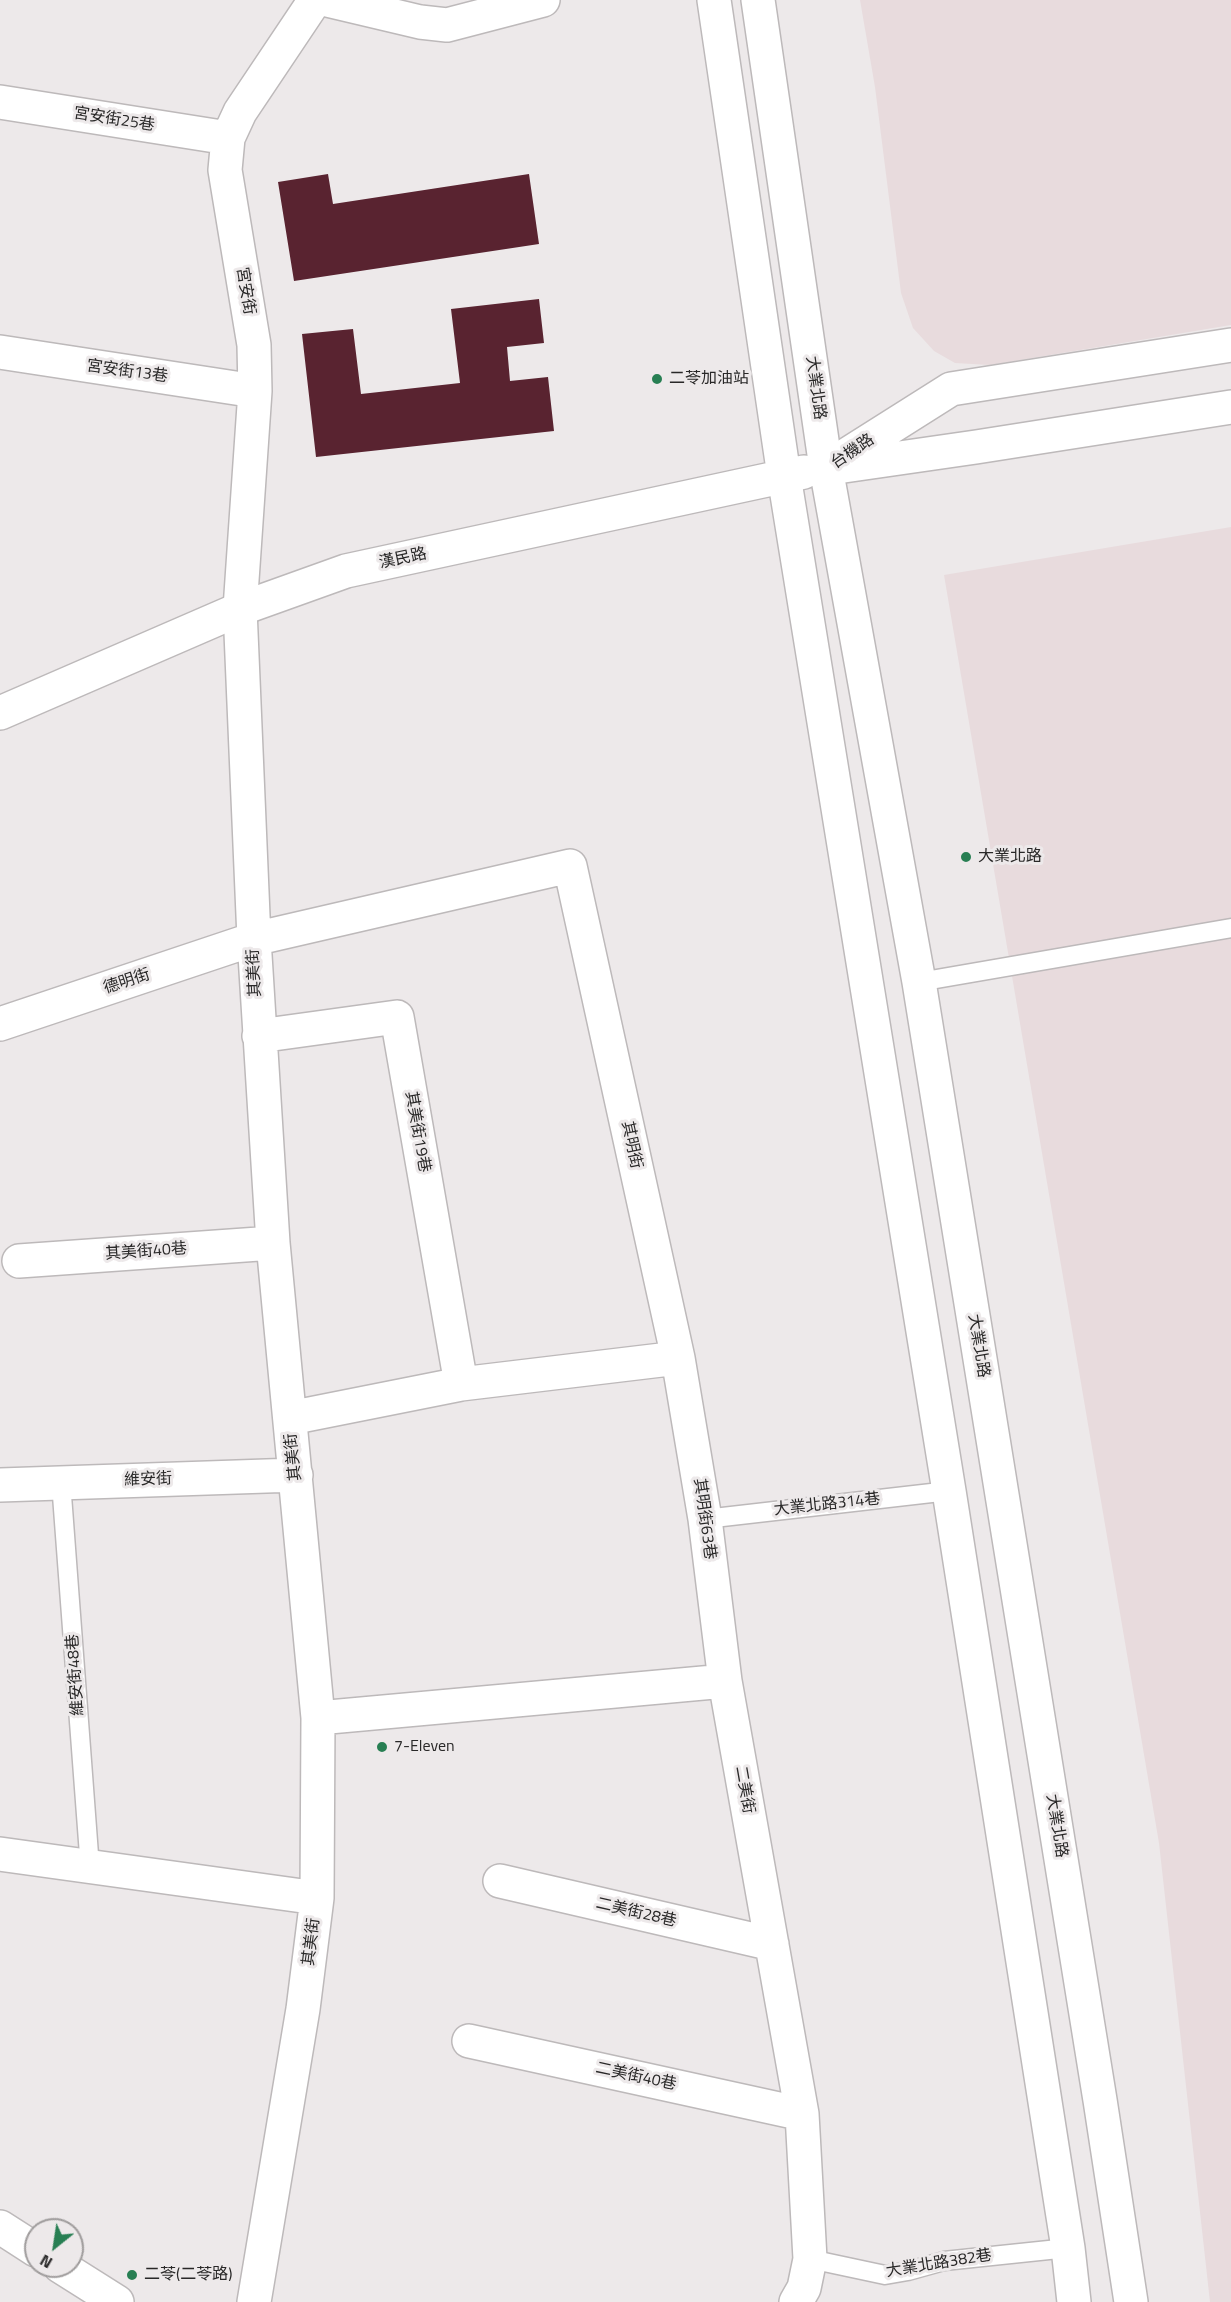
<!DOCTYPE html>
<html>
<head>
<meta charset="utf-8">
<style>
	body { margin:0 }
	#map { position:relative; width:1231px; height:2302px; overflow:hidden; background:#ede9ea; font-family:"Titillium Web",sans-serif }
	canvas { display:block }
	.north { position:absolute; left:24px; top:2218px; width:60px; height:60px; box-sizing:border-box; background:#ede9ea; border:2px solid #9f9c9c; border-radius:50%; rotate:210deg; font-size:16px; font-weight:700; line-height:24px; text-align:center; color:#292828 }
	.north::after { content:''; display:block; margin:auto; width:21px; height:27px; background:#287f53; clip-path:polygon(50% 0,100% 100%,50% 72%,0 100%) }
</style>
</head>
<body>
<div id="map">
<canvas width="1231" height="2302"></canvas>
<div class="north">N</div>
</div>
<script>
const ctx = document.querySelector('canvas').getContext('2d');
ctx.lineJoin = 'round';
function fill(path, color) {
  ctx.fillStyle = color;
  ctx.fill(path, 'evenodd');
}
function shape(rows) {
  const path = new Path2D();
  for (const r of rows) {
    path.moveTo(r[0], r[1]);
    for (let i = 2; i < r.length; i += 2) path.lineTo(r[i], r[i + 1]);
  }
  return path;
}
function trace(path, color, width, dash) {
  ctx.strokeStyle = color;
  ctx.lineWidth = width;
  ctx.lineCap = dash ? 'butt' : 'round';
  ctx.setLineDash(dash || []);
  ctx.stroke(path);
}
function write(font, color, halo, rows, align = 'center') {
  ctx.font = font + ' "Titillium Web","Noto Sans TC",sans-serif';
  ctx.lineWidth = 6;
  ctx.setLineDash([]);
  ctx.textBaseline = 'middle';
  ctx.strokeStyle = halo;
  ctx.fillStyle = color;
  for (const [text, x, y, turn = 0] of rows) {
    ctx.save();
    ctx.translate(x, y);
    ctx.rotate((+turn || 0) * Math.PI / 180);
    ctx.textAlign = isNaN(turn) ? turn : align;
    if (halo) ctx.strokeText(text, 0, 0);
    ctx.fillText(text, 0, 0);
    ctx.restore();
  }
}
fill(shape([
	[860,0,1231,0,1231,325,990,365,955,363,934,351,913,328,901,293,875,87],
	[1231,527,1231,2302,1210,2302,1159,1843,944,575]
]), '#e8dbdd');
fill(shape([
	[328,174,333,204,529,174,539,244,294,281,278,182],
	[539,299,544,343,507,347,510,381,548,377,554,431,316,457,302,334,353,329,361,394,460,383,451,309]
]), '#592330');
const service = shape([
	[919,982,1231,928],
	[61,1482,90,1868],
	[705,1519,949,1491],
	[810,2259,885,2275,908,2271,944,2261,1068,2248]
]);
const minor = shape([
	[327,0,420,22,447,25,543,0],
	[0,102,228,138],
	[0,352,255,391],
	[837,467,976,447,1231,407],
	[826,468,951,389,1231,345],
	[0,1024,254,939,570,866,678,1358,705,1519,725,1681,802,2114,810,2259,804,2288,796,2302],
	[259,1036,397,1017,461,1384],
	[19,1261,273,1243],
	[290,1418,461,1384,678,1358],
	[0,1485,296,1475],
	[318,1718,725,1681],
	[0,1854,317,1898],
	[500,1881,772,1944],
	[469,2041,802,2114],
	[0,2227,36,2250],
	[60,2266,117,2302],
	[254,2302,303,2009,317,1898,318,1718,273,1243,254,939,240,609,255,391,254,345,225,170,228,138,240,112,315,0]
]);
const tertiary = shape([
	[714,0,784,476,949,1491,1068,2248,1074,2302],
	[758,0,826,468,919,982,1100,2100,1131,2302],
	[0,713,240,609,346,571,804,472]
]);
trace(service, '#bdb9ba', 21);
trace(minor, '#bdb9ba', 36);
trace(tertiary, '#bdb9ba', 36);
trace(service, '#fff', 18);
trace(minor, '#fff', 33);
trace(tertiary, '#fff', 33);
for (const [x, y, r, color] of [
	[657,379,6,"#287f53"],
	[966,857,6,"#287f53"],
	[382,1747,6,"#287f53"],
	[132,2275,6,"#287f53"]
]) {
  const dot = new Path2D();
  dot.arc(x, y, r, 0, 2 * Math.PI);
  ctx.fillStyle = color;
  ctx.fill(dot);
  trace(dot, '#ede9ea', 2);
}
write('16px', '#292828', '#ede9ea', [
	["宮安街25巷",114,120,9],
	["宮安街",245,291,81],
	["宮安街13巷",127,372,8],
	["大業北路",815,388,82],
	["台機路",853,452,-34],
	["漢民路",403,559,-12],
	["其美街",255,973,-93],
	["德明街",127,982,-18],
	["其美街19巷",417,1132,80],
	["其明街",631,1145,78],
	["其美街40巷",146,1252,-4],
	["大業北路",978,1346,81],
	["其美街",294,1457,-96],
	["維安街",148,1480,-2],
	["大業北路314巷",827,1505,-6],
	["其明街63巷",704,1519,82],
	["維安街48巷",76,1675,-94],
	["二美街",744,1790,80],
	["大業北路",1056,1826,81],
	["二美街28巷",636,1913,13],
	["其美街",312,1942,-83],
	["二美街40巷",636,2077,12],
	["大業北路382巷",939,2264,-9]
]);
write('16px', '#292828', '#ede9ea', [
	["二苓加油站",669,379],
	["大業北路",978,857],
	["7-Eleven",394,1747],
	["二苓(二苓路)",144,2275]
], 'left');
</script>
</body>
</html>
